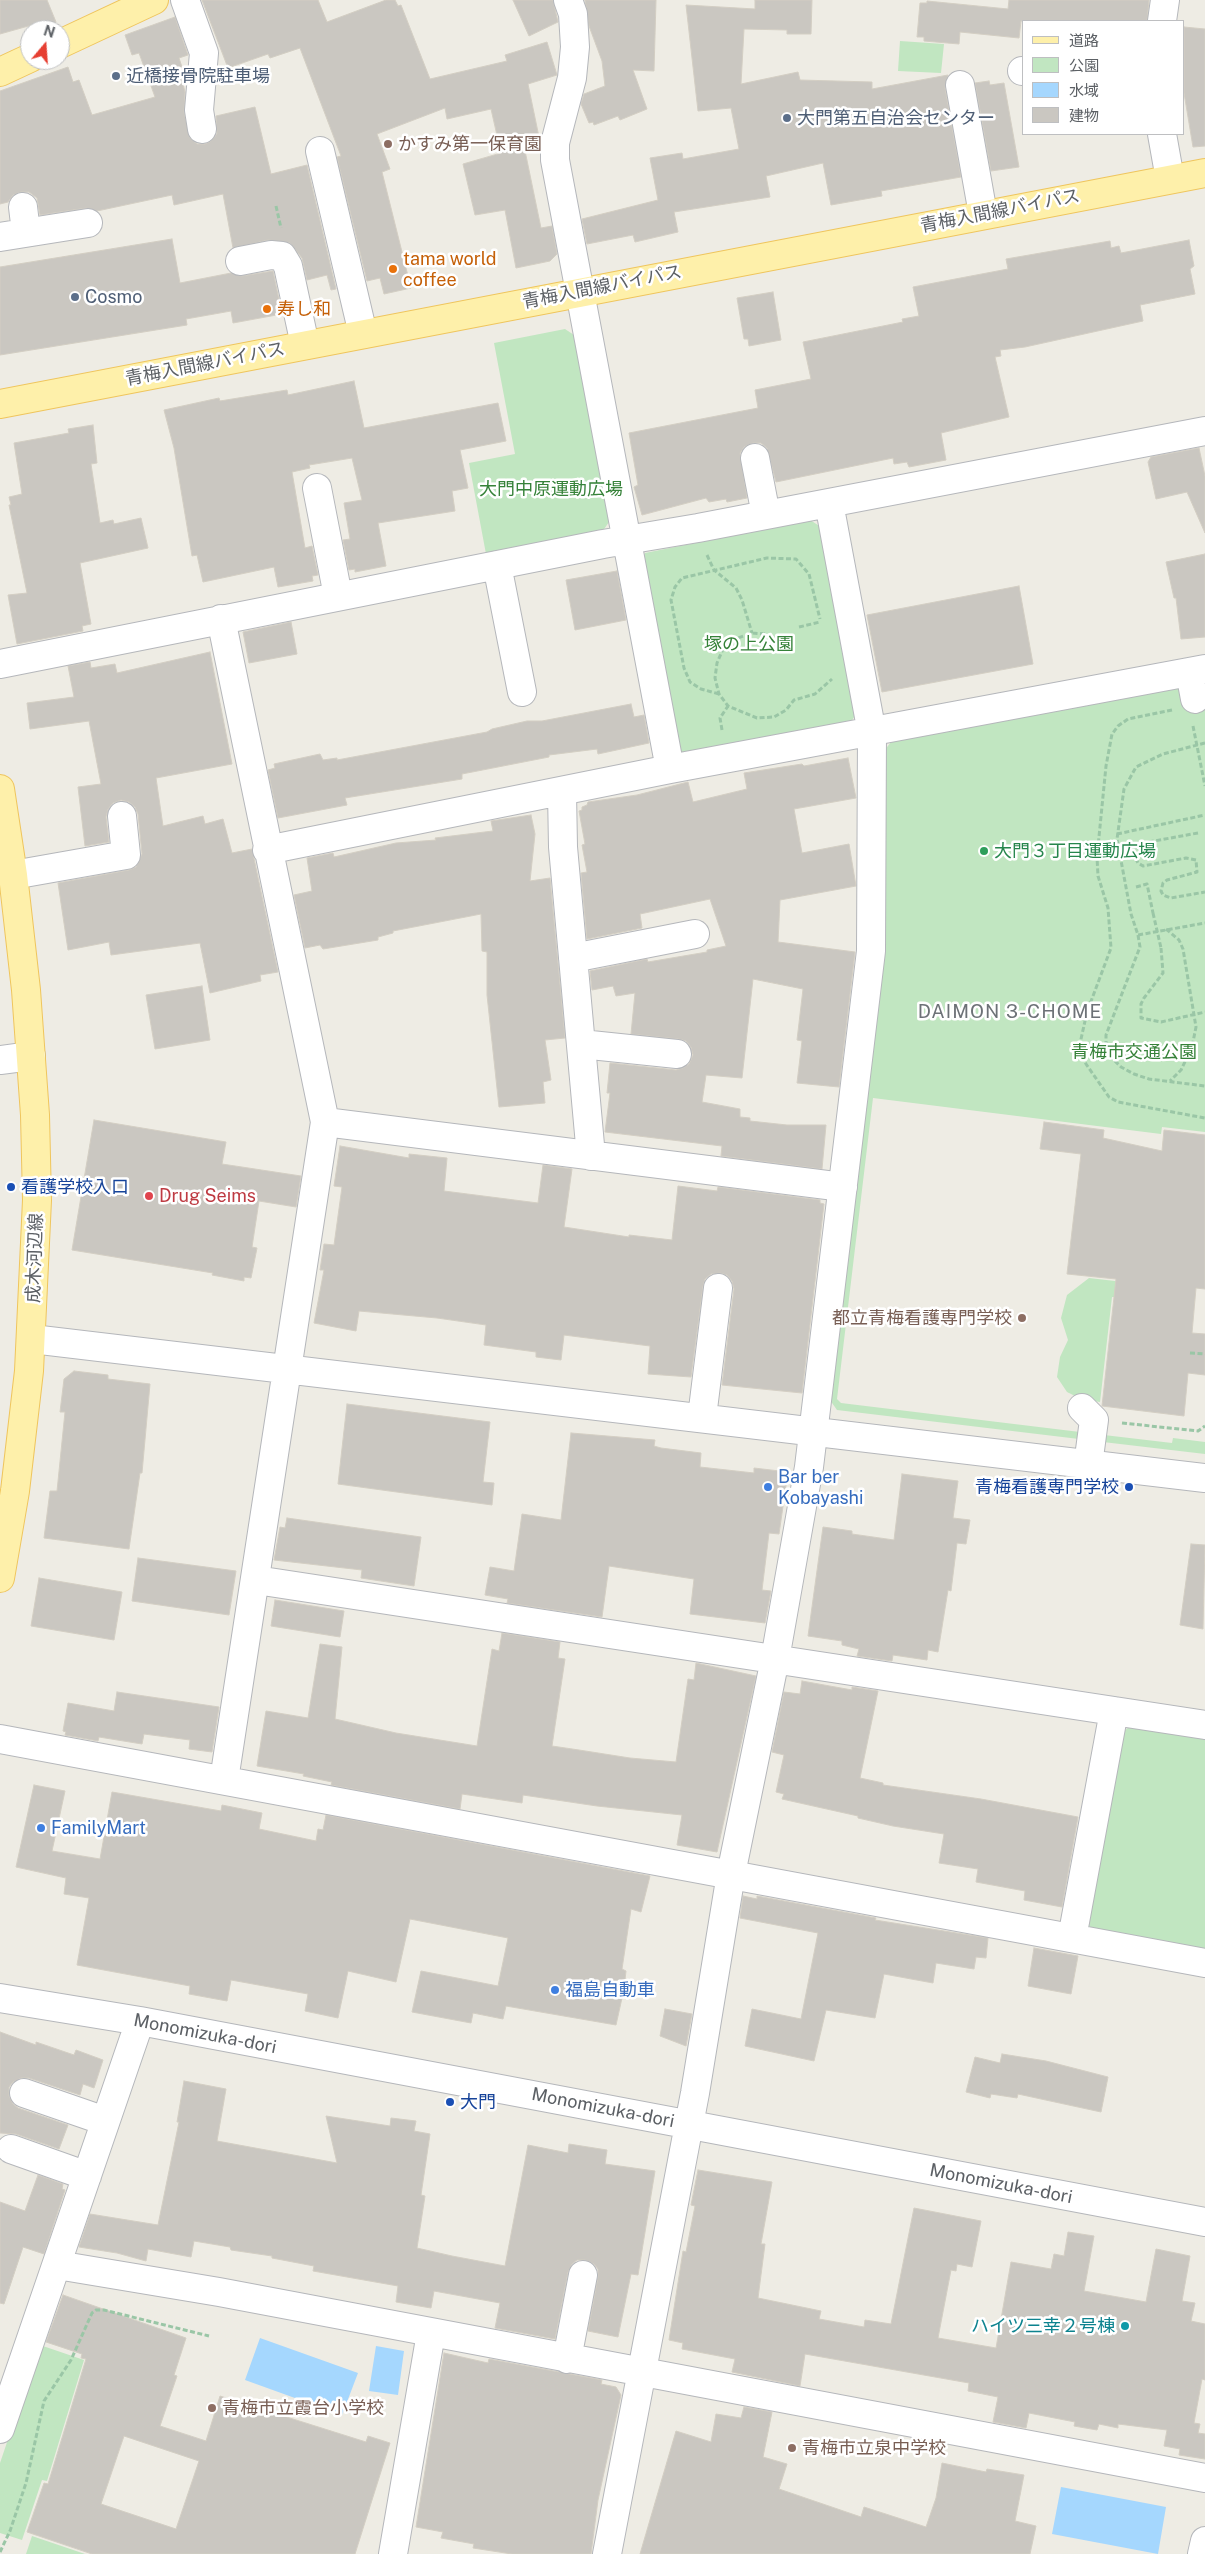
<!DOCTYPE html>
<html>
<head>
<meta charset="utf-8">
<style>
	body { margin:0 }
	#map { position:relative; width:1205px; height:2554px; overflow:hidden; background:#eeece4; font-family:"Public Sans","Noto Sans JP",sans-serif }
	canvas { display:block }
	.legend { position:absolute; left:1022px; top:20px; width:162px; height:115px; box-sizing:border-box; background:#fff; border:1px solid #bebfc1; margin:0; padding:6px 9px; list-style:none; font-size:15px; color:#5c6065 }
	.legend li { display:flex; align-items:center; gap:10px; height:25px }
	.legend b { width:25px; border:1px solid #bebfc1 }
	.north { position:absolute; left:20px; top:20px; width:50px; height:50px; box-sizing:border-box; background:#fff; border:1px solid #bebfc1; border-radius:50%; rotate:18deg; font-size:14px; font-weight:700; line-height:20px; text-align:center; color:#5c6065 }
	.north::after { content:''; display:block; margin:auto; width:18px; height:22px; background:#e63f32; clip-path:polygon(50% 0,100% 100%,50% 72%,0 100%) }
</style>
</head>
<body>
<div id="map">
<canvas width="1205" height="2554"></canvas>
<ul class="legend">
<li><b style="height:6px;background:#fef0aa"></b>道路</li>
<li><b style="height:14px;background:#c1e6c1"></b>公園</li>
<li><b style="height:14px;background:#a5d7fe"></b>水域</li>
<li><b style="height:14px;background:#cac7c1"></b>建物</li>
</ul>
<div class="north">N</div>
</div>
<script>
const ctx = document.querySelector('canvas').getContext('2d');
ctx.lineJoin = 'round';
function fill(path, color) {
  ctx.fillStyle = color;
  ctx.fill(path, 'evenodd');
}
function shape(rows) {
  const path = new Path2D();
  for (const r of rows) {
    path.moveTo(r[0], r[1]);
    for (let i = 2; i < r.length; i += 2) path.lineTo(r[i], r[i + 1]);
  }
  return path;
}
function trace(path, color, width, dash) {
  ctx.strokeStyle = color;
  ctx.lineWidth = width;
  ctx.lineCap = dash ? 'butt' : 'round';
  ctx.setLineDash(dash || []);
  ctx.stroke(path);
}
function write(font, color, halo, rows, align = 'center') {
  ctx.font = font + ' "Public Sans","Noto Sans JP",sans-serif';
  ctx.lineWidth = 5;
  ctx.setLineDash([]);
  ctx.textBaseline = 'middle';
  ctx.strokeStyle = halo;
  ctx.fillStyle = color;
  for (const [text, x, y, turn = 0] of rows) {
    ctx.save();
    ctx.translate(x, y);
    ctx.rotate((+turn || 0) * Math.PI / 180);
    ctx.textAlign = isNaN(turn) ? turn : align;
    if (halo) ctx.strokeText(text, 0, 0);
    ctx.fillText(text, 0, 0);
    ctx.restore();
  }
}
fill(shape([
	[900,41,944,44,941,73,898,71],
	[565,329,574,335,609,522,602,532,486,554,469,463,515,454,494,343],
	[810,520,821,527,856,714,851,722,682,754,675,749,639,563,645,553],
	[1205,683,1205,1132,1162,1127,1161,1134,873,1098,837,1399,841,1403,1080,1432,1079,1439,837,1410,830,1400,884,751,891,742],
	[1089,1278,1193,1290,1192,1306,1112,1297,1100,1402,1081,1399,1067,1392,1057,1377,1060,1357,1068,1340,1061,1318,1067,1295],
	[1104,1435,1172,1443,1173,1438,1205,1442,1205,1454,1103,1442],
	[1129,1727,1205,1739,1205,1950,1091,1929,1083,1918,1118,1736],
	[40,2345,84,2360,47,2481,42,2480,22,2540,0,2533,0,2463],
	[32,2536,85,2554,26,2554]
]), '#c1e6c1');
fill(shape([
	[260,2338,358,2373,342,2415,245,2380],
	[376,2346,404,2351,398,2395,369,2391],
	[1061,2487,1166,2507,1158,2554,1052,2534]
]), '#a5d7fe');
const building = shape([
	[0,0,47,0,56,22,36,30,32,25,0,34,0,0],
	[202,0,318,0,327,22,386,0,395,0,398,6,401,5,430,79,507,61,505,55,547,42,557,75,528,84,539,137,523,141,541,228,552,226,557,254,550,261,516,268,505,210,475,215,463,164,501,153,491,109,447,119,445,108,377,134,390,169,382,172,411,288,384,294,380,278,367,281,337,157,341,156,300,48,270,58,268,54,228,68,202,0],
	[513,0,553,0,558,22,529,36,513,0],
	[585,0,656,0,654,71,633,70,647,109,620,120,618,116,594,125,593,122,589,123,581,104,584,94,605,86,602,61,589,26,585,0],
	[755,0,812,0,811,34,787,34,787,30,744,29,741,84,798,72,800,80,872,82,872,89,948,75,945,88,961,177,881,191,882,196,831,205,823,163,766,176,770,197,674,212,678,232,635,242,633,235,587,244,582,219,658,200,650,158,682,153,683,159,739,149,731,108,698,111,686,5,755,9,755,0],
	[1009,0,1149,0,1147,21,1021,21,1019,38,960,32,959,44,924,41,924,37,917,37,920,3,927,3,927,1,1008,9,1009,0],
	[175,17,188,55,179,58,182,67,179,68,185,92,184,112,190,138,197,144,205,144,211,141,217,134,216,116,255,107,271,174,307,165,336,289,331,290,327,275,307,280,302,258,290,243,268,240,233,248,223,194,174,205,172,195,97,211,86,208,40,215,37,198,29,192,21,192,13,195,8,202,0,204,0,91,68,67,73,82,79,80,92,115,155,97,139,53,132,55,125,35,175,17],
	[1184,27,1205,29,1205,146,1193,147,1184,93,1184,27],
	[989,81,990,85,1004,83,1019,167,991,171,975,83,989,81],
	[172,239,180,283,231,273,242,276,273,271,282,314,233,323,231,311,186,319,187,325,0,355,0,267,172,239],
	[1189,240,1194,266,1190,269,1195,294,1140,305,1143,321,1025,347,1000,350,1001,356,995,357,1009,417,941,433,946,460,909,467,907,462,894,464,893,458,776,482,767,448,761,443,753,443,744,447,740,453,747,498,727,502,726,499,709,502,706,498,642,515,634,487,638,485,629,433,758,408,755,390,811,379,803,342,903,322,902,319,919,316,913,287,1008,269,1006,259,1110,241,1111,248,1119,246,1121,253,1189,240],
	[773,292,781,340,749,346,748,339,744,339,737,298,773,292],
	[354,381,364,428,498,403,506,441,460,450,468,488,452,491,455,511,378,523,386,566,355,572,355,569,349,570,343,540,350,539,344,503,362,500,352,458,309,465,310,468,292,472,305,548,312,546,318,575,312,576,313,581,278,587,274,567,203,582,197,555,192,556,174,448,164,410,219,398,220,401,287,390,288,395,354,381],
	[93,425,97,463,91,464,100,523,113,520,114,524,141,518,148,548,80,563,91,624,82,626,83,631,17,644,8,595,27,593,9,505,11,505,9,497,22,494,14,443,69,433,68,429,93,425],
	[1199,448,1205,476,1205,533,1187,492,1156,499,1148,462,1151,457,1199,448],
	[1205,554,1205,637,1181,639,1176,598,1174,598,1166,562,1205,554],
	[617,571,626,620,575,630,566,580,617,571],
	[1019,586,1033,664,882,692,867,615,1019,586],
	[291,622,297,654,249,663,243,632,291,622],
	[210,652,232,764,156,778,163,826,203,816,205,824,223,819,232,853,252,849,278,972,260,975,261,981,210,993,200,943,111,955,109,942,68,950,58,883,129,870,136,867,142,854,138,814,135,807,129,802,121,800,113,803,108,809,106,817,109,842,85,846,78,787,101,784,89,721,30,729,27,703,74,697,68,666,90,662,91,668,115,664,117,673,210,652],
	[631,704,634,717,644,715,649,743,598,754,597,749,549,755,549,757,462,774,462,779,345,798,347,805,278,818,268,770,275,768,274,764,320,754,323,760,337,758,337,760,487,732,492,729,527,721,542,721,631,704],
	[848,758,856,798,794,809,802,853,849,844,856,886,780,900,778,942,855,952,839,1087,797,1083,802,1041,797,1040,803,989,753,979,742,1078,706,1075,702,1102,740,1109,740,1117,750,1118,750,1121,787,1125,826,1125,822,1169,721,1156,722,1146,605,1132,610,1093,607,1093,610,1063,676,1070,683,1068,689,1064,693,1055,691,1047,686,1041,679,1039,631,1034,635,993,616,996,613,986,592,990,590,971,647,959,648,962,707,952,707,950,726,946,710,899,640,914,642,928,587,939,581,873,587,872,582,845,585,844,579,811,582,810,582,807,587,805,588,802,637,795,688,782,693,802,747,789,744,773,802,764,804,766,848,758],
	[531,815,535,834,530,881,550,878,565,1038,545,1040,551,1080,543,1082,545,1103,499,1107,487,995,487,952,482,951,481,914,393,931,393,933,378,937,378,940,323,949,320,945,305,948,294,895,312,891,307,858,333,853,334,857,396,843,436,840,435,838,493,831,491,821,531,815],
	[202,986,210,1040,155,1049,146,995,202,986],
	[94,1120,226,1142,222,1164,301,1176,296,1207,259,1201,252,1247,257,1248,251,1278,244,1277,244,1281,212,1275,213,1273,72,1250,94,1120],
	[1044,1122,1104,1130,1103,1138,1162,1151,1164,1130,1205,1135,1205,1289,1196,1288,1192,1333,1205,1334,1205,1375,1188,1373,1184,1416,1102,1406,1116,1279,1067,1274,1081,1154,1040,1149,1044,1122],
	[340,1146,409,1158,409,1154,447,1158,444,1191,538,1203,543,1165,572,1169,564,1227,629,1237,629,1235,672,1240,678,1186,717,1191,718,1187,820,1200,820,1203,824,1204,802,1393,722,1385,734,1289,732,1281,727,1275,720,1273,711,1274,705,1279,703,1286,691,1377,648,1374,650,1346,564,1335,561,1360,536,1357,536,1352,484,1345,486,1325,437,1318,359,1311,356,1331,314,1323,324,1270,320,1270,324,1244,334,1245,342,1187,334,1186,340,1146],
	[74,1371,108,1375,108,1379,150,1384,142,1473,140,1473,129,1549,44,1538,50,1491,57,1491,65,1412,60,1412,64,1379,74,1371],
	[347,1404,490,1422,483,1482,494,1483,492,1505,338,1484,347,1404],
	[571,1433,655,1440,654,1446,661,1448,701,1453,700,1467,754,1473,754,1468,788,1472,779,1534,769,1533,762,1590,771,1591,765,1623,690,1614,694,1579,609,1566,602,1617,507,1603,508,1599,485,1595,490,1567,514,1571,522,1514,561,1520,571,1433],
	[902,1474,958,1481,953,1518,970,1520,966,1544,957,1543,951,1591,948,1590,938,1652,928,1650,927,1660,893,1655,892,1661,857,1656,859,1649,842,1645,842,1641,808,1636,823,1527,852,1531,852,1534,894,1540,902,1474],
	[287,1518,421,1537,414,1586,361,1578,362,1570,274,1560,280,1527,285,1528,287,1518],
	[1191,1544,1205,1545,1203,1629,1180,1625,1191,1544],
	[138,1558,236,1571,229,1615,132,1601,138,1558],
	[39,1578,122,1592,114,1640,31,1626,39,1578],
	[275,1600,344,1611,340,1637,271,1626,275,1600],
	[502,1633,560,1642,558,1658,565,1659,552,1746,579,1750,630,1758,676,1762,688,1679,694,1680,696,1663,756,1676,717,1852,677,1845,682,1815,597,1806,523,1795,522,1803,462,1794,460,1809,331,1785,332,1782,303,1776,304,1774,257,1766,266,1711,308,1718,320,1644,342,1647,335,1719,396,1733,477,1746,492,1649,499,1651,502,1633],
	[802,1681,852,1690,852,1687,878,1691,860,1778,883,1783,883,1785,981,1799,1078,1817,1062,1907,1024,1900,1025,1891,976,1882,978,1869,939,1863,944,1834,893,1826,858,1818,858,1816,782,1799,784,1794,776,1792,784,1755,772,1752,784,1692,800,1694,802,1681],
	[117,1692,219,1707,212,1752,189,1749,190,1740,144,1734,142,1744,99,1737,98,1741,65,1735,66,1732,63,1731,68,1703,114,1711,117,1692],
	[34,1785,65,1791,52,1851,100,1859,112,1792,221,1811,222,1805,262,1813,259,1829,316,1841,318,1829,323,1830,326,1815,650,1876,641,1912,631,1909,622,1969,626,1971,624,1989,616,2025,506,2006,503,2019,473,2013,471,2023,412,2012,421,1971,498,1986,508,1938,410,1919,396,1982,348,1971,338,2018,305,2011,308,1994,231,1980,227,2001,189,1994,190,1986,77,1965,89,1898,64,1894,66,1878,16,1867,34,1785],
	[743,1896,757,1899,757,1896,876,1918,875,1920,988,1938,986,1958,976,1957,974,1969,936,1963,933,1983,884,1974,875,2018,826,2010,814,2061,745,2046,752,2009,801,2019,818,1933,740,1918,743,1896],
	[1034,1948,1078,1956,1071,1994,1028,1986,1034,1948],
	[665,2009,692,2014,686,2046,660,2036,665,2009],
	[0,2032,36,2045,36,2042,74,2055,76,2050,103,2060,94,2088,83,2084,80,2095,29,2078,21,2078,13,2082,9,2087,9,2096,13,2104,18,2108,68,2125,59,2149,16,2134,0,2133,0,2032],
	[1002,2054,1046,2061,1108,2077,1101,2112,1018,2094,1017,2098,991,2094,990,2098,966,2092,975,2057,1000,2063,1002,2054],
	[184,2081,226,2089,217,2141,337,2163,326,2116,390,2126,391,2118,416,2121,414,2131,430,2134,421,2195,425,2196,417,2248,452,2256,505,2266,528,2145,568,2153,569,2144,607,2150,605,2164,655,2171,638,2275,631,2274,618,2337,588,2331,598,2277,598,2269,594,2264,585,2260,577,2260,572,2264,568,2272,555,2339,495,2328,500,2303,434,2291,431,2308,396,2302,398,2286,313,2271,314,2266,272,2258,272,2256,231,2250,230,2247,194,2241,191,2257,148,2249,146,2261,117,2253,79,2247,90,2214,158,2225,179,2122,177,2122,184,2081],
	[698,2170,772,2182,761,2244,765,2244,758,2298,821,2311,819,2319,864,2327,865,2320,891,2324,914,2208,981,2221,972,2267,957,2264,956,2271,951,2270,938,2338,996,2348,1011,2262,1051,2269,1054,2254,1064,2256,1068,2232,1094,2236,1084,2291,1146,2302,1156,2249,1190,2256,1182,2301,1195,2303,1191,2321,1205,2324,1205,2380,1202,2379,1194,2423,1200,2424,1198,2433,1205,2434,1205,2459,1179,2455,1180,2449,1164,2446,1167,2430,1118,2424,1118,2428,1099,2424,1097,2430,1074,2426,1075,2422,1029,2413,1026,2428,993,2422,998,2397,968,2391,969,2383,805,2354,800,2386,732,2372,735,2359,682,2349,683,2343,669,2340,683,2251,686,2252,695,2206,691,2205,698,2170],
	[38,2175,63,2184,62,2189,65,2190,44,2254,23,2247,4,2304,0,2303,0,2202,25,2211,38,2175],
	[63,2295,186,2338,174,2375,177,2376,160,2426,206,2441,220,2396,366,2442,368,2436,390,2443,355,2554,92,2554,27,2532,44,2483,48,2484,86,2359,81,2358,82,2354,46,2342,63,2295],
	[124,2436,199,2461,176,2529,101,2504,124,2436],
	[444,2353,488,2363,489,2359,602,2380,601,2384,616,2387,621,2395,598,2500,591,2554,512,2554,473,2548,474,2544,441,2538,443,2532,416,2527,444,2353],
	[744,2407,772,2412,763,2457,787,2464,779,2489,861,2517,864,2507,926,2527,936,2498,942,2463,986,2472,987,2469,1024,2475,1015,2521,1036,2526,1030,2554,640,2554,676,2431,711,2442,716,2414,741,2418,744,2407]
]);
fill(building, '#cac7c1');
trace(building, '#d3cec3', 1);
const minor = shape([
	[185,0,204,53,199,110,202,129],
	[568,0,573,14,575,47,572,78,555,143,555,160,670,769],
	[1162,21,1165,0],
	[1022,71,1024,71],
	[960,85,983,214],
	[1162,134,1170,179],
	[320,151,363,334],
	[23,207,26,232],
	[0,237,88,223],
	[240,261,271,255,282,256,288,266,305,345],
	[755,458,766,515],
	[317,488,338,596],
	[497,565,522,692],
	[221,619,325,1122,224,1780],
	[0,664,603,544,698,528,1205,431],
	[1190,672,1195,699],
	[562,792,563,847,591,1156],
	[267,850,670,769,1205,669],
	[13,875,126,855,122,816],
	[573,958,695,934],
	[581,1044,677,1054],
	[0,1060,31,1056],
	[325,1122,843,1187],
	[32,1339,1205,1478],
	[1082,1408,1094,1420,1088,1465],
	[702,1417,718,1288],
	[256,1580,1205,1725],
	[0,1739,1205,1963],
	[1072,1938,1114,1711],
	[0,1998,140,2021,1205,2222],
	[24,2093,105,2121],
	[11,2149,87,2176],
	[57,2265,219,2292,1205,2478],
	[567,2359,583,2275],
	[0,2429,140,2021],
	[393,2554,431,2333],
	[607,2554,695,2093,731,1874,775,1659,809,1467,871,951,872,733,829,503],
	[1202,2554,1205,2541]
]);
const major = shape([
	[60,44,154,0],
	[0,72,30,58],
	[0,404,1205,173],
	[0,789,13,875,26,990,35,1115,37,1200,29,1371,15,1491,0,1578]
]);
trace(minor, '#b5b7bb', 30);
trace(major, '#efc55d', 30);
trace(shape([
	[276,206,281,228],
	[707,555,714,570,736,588,742,600,752,633],
	[799,627,820,622],
	[765,634,752,633,735,639,723,649,717,663,715,678,719,694,728,706,757,718,774,717,786,710,794,700,815,694,832,679],
	[719,694,701,689,690,682,684,668,671,600,675,587,682,578,767,558,796,559,809,574,820,619],
	[1172,710,1128,719,1118,726,1112,734,1106,766,1097,857,1098,876,1108,908,1111,948,1087,1012,1079,1048,1086,1064,1109,1097,1118,1102,1205,1118],
	[1193,726,1205,786],
	[722,730,720,718,728,706],
	[1205,743,1163,754,1136,767,1124,789,1117,839,1131,914,1138,935,1205,923],
	[1198,833,1143,843,1137,848,1134,855,1138,863,1143,866,1186,858,1196,860,1197,872,1167,880,1163,883,1161,891,1163,895,1171,898,1205,892],
	[1117,834,1205,815],
	[1136,887,1147,884,1153,913],
	[1166,929,1179,940,1183,949,1196,1027,1192,1047,1181,1070,1170,1081],
	[1138,935,1140,947,1106,1035,1106,1046,1111,1057,1121,1067,1134,1074,1149,1079,1205,1086],
	[1161,948,1163,973,1144,998,1141,1004,1141,1018,1161,1022,1205,1012],
	[1190,1353,1205,1354],
	[1122,1423,1198,1431,1205,1426],
	[0,2552,10,2531,26,2483,44,2401,71,2360,92,2313,96,2310,104,2310,209,2336]
]), '#9ac6a6', 3, [5, 2.5]);
trace(minor, '#fff', 28);
trace(major, '#fef0aa', 28);
trace(shape([
	[1153,913,1161,948]
]), '#9ac6a6', 3, [5, 2.5]);
for (const [x, y, r, color] of [
	[116,76,5,"#5c6f8a"],
	[787,118,5,"#5c6f8a"],
	[388,144,5,"#8d6e63"],
	[393,269,5,"#e8710a"],
	[75,297,5,"#5c6f8a"],
	[267,309,5,"#e8710a"],
	[984,851,5,"#2e9e5b"],
	[11,1187,5,"#1a4fb4"],
	[149,1196,5,"#e0444e"],
	[1022,1318,5,"#8d6e63"],
	[768,1487,5,"#3f7fe0"],
	[1129,1487,5,"#1a4fb4"],
	[41,1828,5,"#3f7fe0"],
	[555,1990,5,"#3f7fe0"],
	[450,2102,5,"#1a4fb4"],
	[1125,2326,5,"#0f9aa8"],
	[212,2408,5,"#8d6e63"],
	[792,2448,5,"#8d6e63"]
]) {
  const dot = new Path2D();
  dot.arc(x, y, r, 0, 2 * Math.PI);
  ctx.fillStyle = color;
  ctx.fill(dot);
  trace(dot, '#fff', 2);
}
write('18px', '#4e5e75', '#fff', [
	["近橋接骨院駐車場",126,76],
	["大門第五自治会センター",797,118],
	["Cosmo",85,297]
], 'left');
write('18px', '#785e54', '#fff', [
	["かすみ第一保育園",398,144],
	["都立青梅看護専門学校",1012,1318,"right"],
	["青梅市立霞台小学校",222,2408],
	["青梅市立泉中学校",802,2448]
], 'left');
write('18px', '#5c6065', '#fff', [
	["青梅入間線バイパス",1000,211,-11],
	["青梅入間線バイパス",602,287,-11],
	["青梅入間線バイパス",205,364,-11],
	["成木河辺線",35,1258,-88],
	["Monomizuka-dori",205,2034,11],
	["Monomizuka-dori",603,2108,11],
	["Monomizuka-dori",1001,2184,11]
]);
write('18px', '#c56008', '#fff', [
	["tama world",403,259],
	["coffee",403,280],
	["寿し和",277,309]
], 'left');
write('18px', '#368239', '#fff', [
	["大門中原運動広場",551,489],
	["塚の上公園",749,644],
	["青梅市交通公園",1134,1052]
]);
write('18px', '#27864d', '#fff', [
	["大門３丁目運動広場",994,851]
], 'left');
write('18px', '#164399', '#fff', [
	["看護学校入口",21,1187],
	["青梅看護専門学校",1119,1487,"right"],
	["大門",460,2102]
], 'left');
write('18px', '#be3a42', '#fff', [
	["Drug Seims",159,1196]
], 'left');
write('18px', '#366cbe', '#fff', [
	["Bar ber",778,1477],
	["Kobayashi",778,1498],
	["FamilyMart",51,1828],
	["福島自動車",565,1990]
], 'left');
write('18px', '#0d838f', '#fff', [
	["ハイツ三幸２号棟",1115,2326]
], 'right');
ctx.letterSpacing = '1px';
write('19px', '#6d7277', '#fff', [
	["DAIMON 3-CHOME",1010,1012]
]);
ctx.letterSpacing = '0px';
</script>
</body>
</html>
